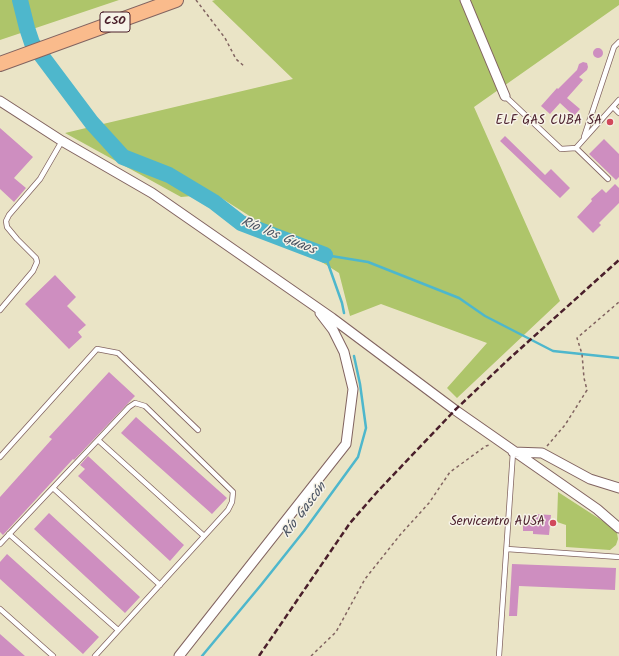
<!DOCTYPE html>
<html>
<head>
<meta charset="utf-8">
<style>
	body { margin:0 }
	canvas { display:block; background:#eae4c6 }
</style>
</head>
<body>
<canvas width="619" height="656"></canvas>
<script>
const ctx = document.querySelector('canvas').getContext('2d');
ctx.lineJoin = 'round';
function fill(path, color) {
  ctx.fillStyle = color;
  ctx.fill(path, 'evenodd');
}
function shape(rows) {
  const path = new Path2D();
  for (const r of rows) {
    if (r.length === 3) {
      path.moveTo(r[0] + r[2], r[1]);
      path.arc(r[0], r[1], r[2], 0, 2 * Math.PI);
      continue;
    }
    path.moveTo(r[0], r[1]);
    for (let i = 2; i < r.length; i += 2) path.lineTo(r[i], r[i + 1]);
  }
  return path;
}
function trace(path, color, width, dash) {
  ctx.strokeStyle = color;
  ctx.lineWidth = width;
  ctx.lineCap = dash ? 'butt' : 'round';
  ctx.setLineDash(dash || []);
  ctx.stroke(path);
}
function write(font, color, halo, rows, align = 'center') {
  ctx.font = font + ' Kalam,sans-serif';
  ctx.lineWidth = 3;
  ctx.setLineDash([]);
  ctx.textBaseline = 'middle';
  ctx.strokeStyle = halo;
  ctx.fillStyle = color;
  for (const [text, x, y, turn = 0] of rows) {
    ctx.save();
    ctx.translate(x, y);
    ctx.rotate((+turn || 0) * Math.PI / 180);
    ctx.textAlign = isNaN(turn) ? turn : align;
    if (halo) ctx.strokeText(text, 0, 0);
    ctx.fillText(text, 0, 0);
    ctx.restore();
  }
}
fill(shape([
	[0,0,119,0,0,40],
	[215,0,619,0,619,5,474,107,560,301,457,398,447,388,487,343,381,304,350,316,339,273,215,194,181,197,65,133,293,79,212,1],
	[558,492,609,525,617,533,618,539,616,545,610,550,566,547,566,525,557,522]
]), '#aec56a');
trace(shape([
	[344,313,342,303,325,255,368,262,459,298,485,316,553,351,619,358],
	[202,656,261,585,304,531,358,457,366,428,360,384,354,356]
]), '#4eb7cc', 2.5);
trace(shape([
	[20,0,27,28,32,43,92,123,123,157,169,175,214,202,241,223,325,255]
]), '#4eb7cc', 16);
fill(shape([
	[598,53,5],
	[583,62,587,63,588,67,587,70,579,77,583,80,567,98,580,109,574,116,560,103,550,114,541,106,557,88,558,89,577,70,579,64],
	[0,128,33,157,14,178,26,188,14,202,0,189],
	[505,136,545,175,551,169,570,188,560,198,500,141],
	[604,139,619,154,619,177,616,180,589,154],
	[615,184,619,188,619,203,599,223,601,225,593,233,577,217,592,201,591,199,602,189,606,193],
	[55,275,76,297,67,306,86,325,78,332,82,337,69,349,25,304],
	[109,372,135,396,74,460,73,459,3,535,0,532,0,497,52,439,49,437],
	[136,417,227,498,212,514,121,433],
	[88,456,184,545,170,561,78,476,85,469,80,465],
	[49,513,140,597,125,613,34,529],
	[534,514,551,515,549,535,533,534,533,531,523,531,523,518,534,518],
	[7,554,99,637,83,654,0,579,0,562],
	[512,564,616,568,615,590,519,586,517,616,509,616],
	[0,634,25,656,0,656]
]), '#ce8ec0');
const service = shape([
	[505,96,561,149,576,148,619,100],
	[613,107,619,113],
	[584,137,614,47,619,42],
	[576,148,608,179],
	[0,310,33,271,37,262,36,258,17,239,7,227,6,221,9,215,40,179,62,141],
	[98,440,204,536],
	[0,457,97,349,118,353,198,430],
	[53,488,160,585],
	[9,534,118,630],
	[0,544,129,407,135,403,145,406,233,492,232,502,228,510,95,656],
	[507,549,619,557],
	[0,609,53,656],
	[499,656,513,452]
]);
const minor = shape([
	[465,0,505,96],
	[0,101,62,141,152,193,332,318,455,410,597,509,619,528],
	[513,452,542,453,590,479,619,488],
	[179,656,346,444,353,389,344,352,333,330,320,313]
]);
const primary = shape([
	[0,64,176,0]
]);
trace(service, '#826461', 6);
trace(minor, '#826461', 11);
trace(primary, '#826461', 16);
trace(shape([
	[196,0,225,38,236,59,245,67],
	[547,446,565,425,587,390,584,378,582,354,577,338,619,302],
	[311,656,336,632,365,579,400,535,429,503,450,472,486,446,490,445]
]), '#826461', 1.5, [3, 3]);
trace(service, '#fff', 4.5);
trace(minor, '#fff', 9);
trace(primary, '#fabb8c', 14);
trace(shape([
	[259,656,350,523,378,491,455,410,510,358,619,260]
]), '#4a1f2b', 2.5, [6, 3]);
for (const [x, y, r, color] of [
	[610,122,4,"#d1495b"],
	[553,523,4,"#d1495b"]
]) {
  const dot = new Path2D();
  dot.arc(x, y, r, 0, 2 * Math.PI);
  ctx.fillStyle = color;
  ctx.fill(dot);
  trace(dot, '#f7f3e8', 1.5);
}
for (const [x, y, w] of [
	[115,22,30]
]) {
  const box = new Path2D();
  box.roundRect(x - w / 2, y - 10, w, 20, 3);
  ctx.fillStyle = '#f7f3e8';
  ctx.fill(box);
  trace(box, '#4a1f2b', 1);
}
write('bold 12px', '#4a1f2b', null, [
	["CSO",115,22]
]);
write('13px', '#4a1f2b', '#f7f3e8', [
	["ELF GAS CUBA SA",602,122],
	["Servicentro AUSA",545,523]
], 'right');
write('italic 14px', '#4b5463', '#f7f3e8', [
	["Río los Guaos",278,237,22],
	["Río Gascón",305,511,-53]
]);
</script>
</body>
</html>
